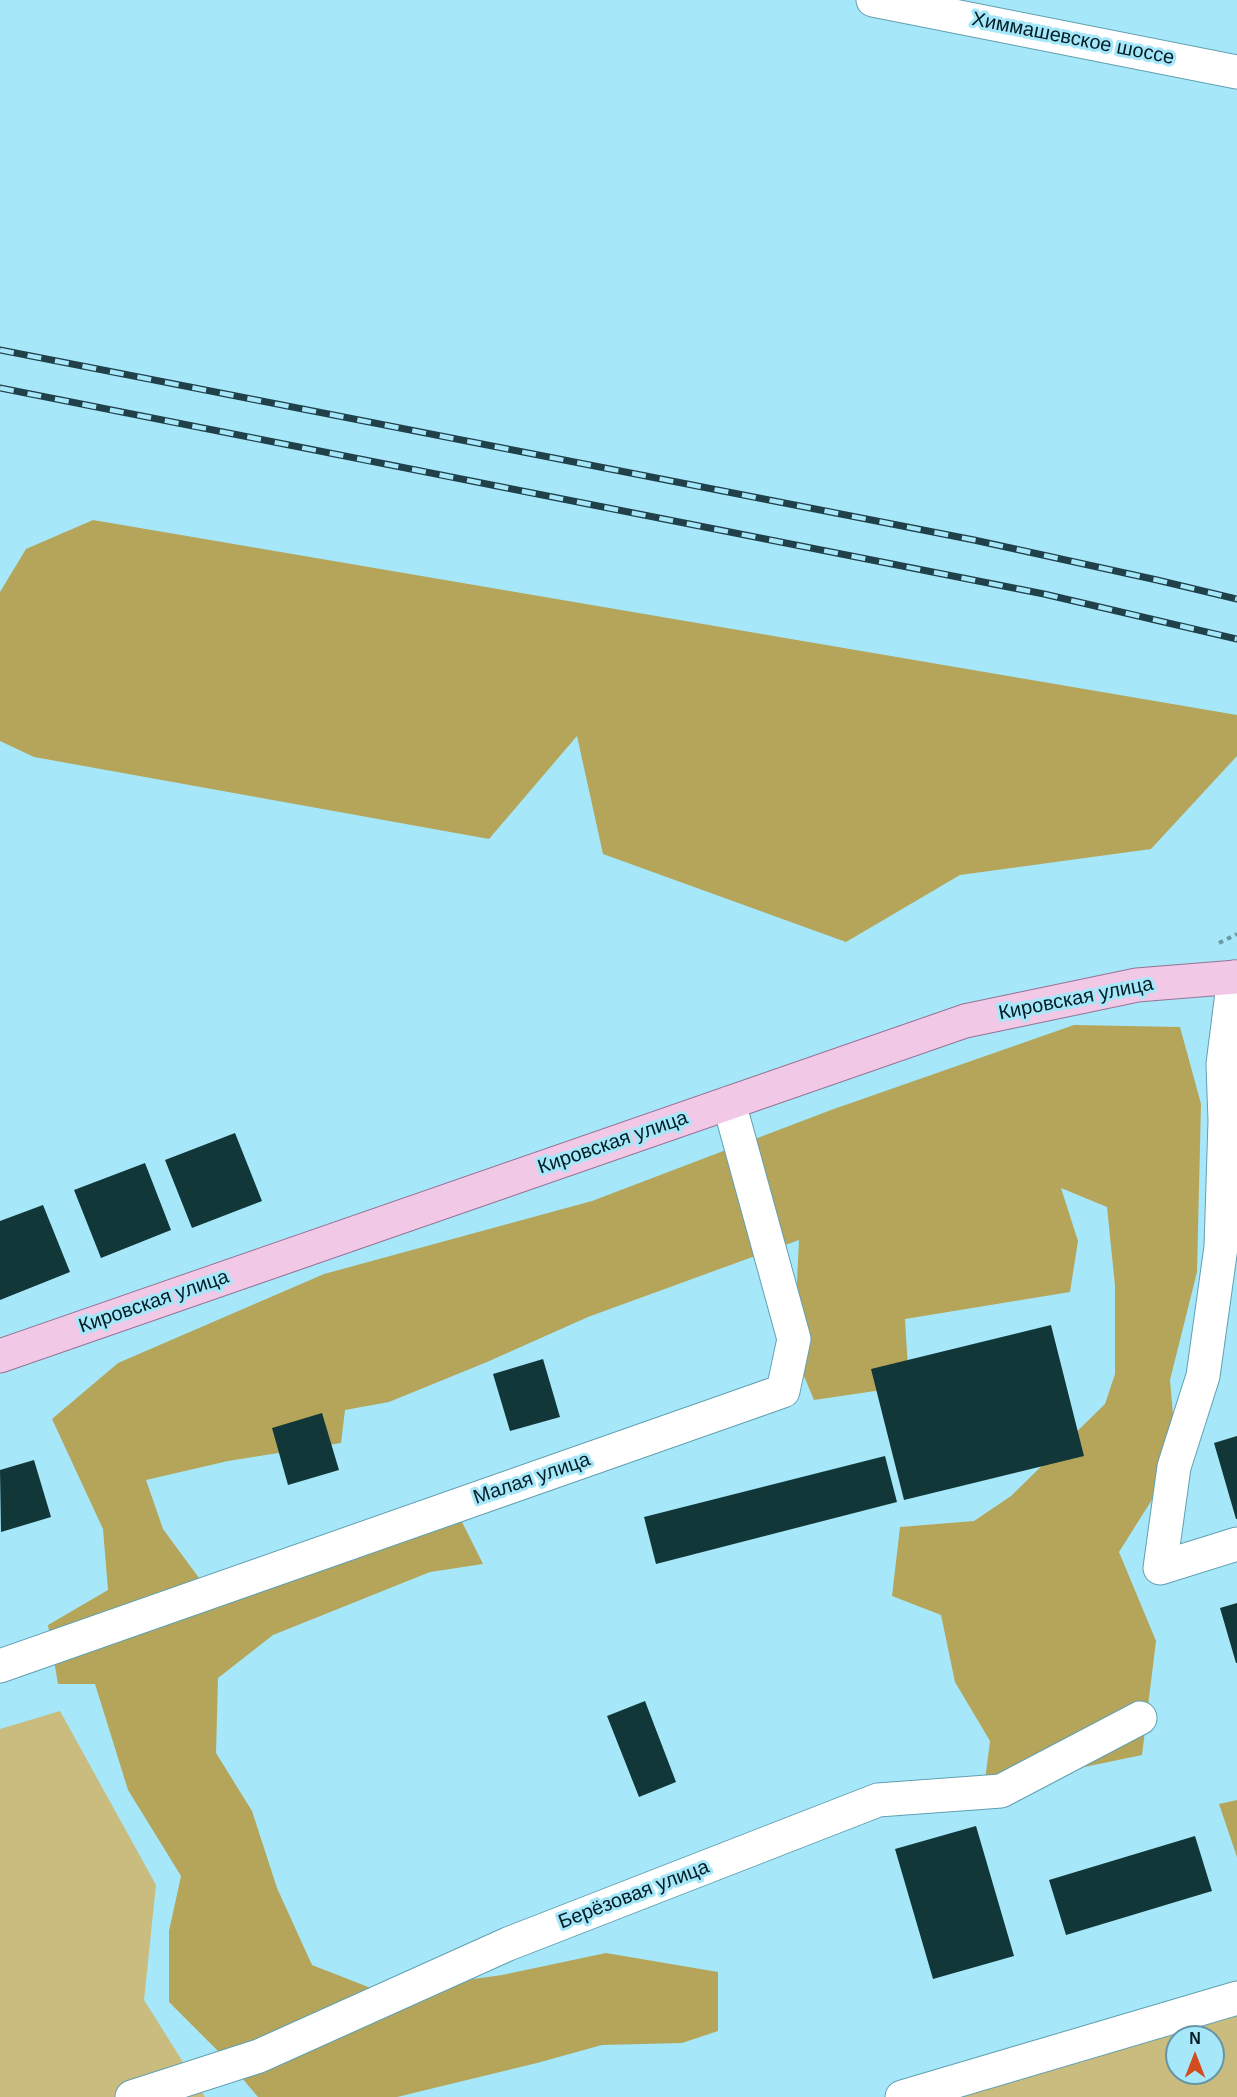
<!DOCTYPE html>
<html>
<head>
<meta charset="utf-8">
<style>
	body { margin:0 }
	#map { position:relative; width:1237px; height:2097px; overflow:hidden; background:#a6e7f9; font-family:Arial,sans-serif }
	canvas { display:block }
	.north { position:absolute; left:1165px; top:2025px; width:60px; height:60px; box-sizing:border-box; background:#a6e7f9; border:2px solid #6596a4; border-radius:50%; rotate:0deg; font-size:16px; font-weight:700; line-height:24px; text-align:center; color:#031d24 }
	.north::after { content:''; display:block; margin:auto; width:21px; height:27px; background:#d34b1e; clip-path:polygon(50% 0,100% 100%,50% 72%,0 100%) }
</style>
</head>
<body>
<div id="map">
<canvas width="1237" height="2097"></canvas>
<div class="north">N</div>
</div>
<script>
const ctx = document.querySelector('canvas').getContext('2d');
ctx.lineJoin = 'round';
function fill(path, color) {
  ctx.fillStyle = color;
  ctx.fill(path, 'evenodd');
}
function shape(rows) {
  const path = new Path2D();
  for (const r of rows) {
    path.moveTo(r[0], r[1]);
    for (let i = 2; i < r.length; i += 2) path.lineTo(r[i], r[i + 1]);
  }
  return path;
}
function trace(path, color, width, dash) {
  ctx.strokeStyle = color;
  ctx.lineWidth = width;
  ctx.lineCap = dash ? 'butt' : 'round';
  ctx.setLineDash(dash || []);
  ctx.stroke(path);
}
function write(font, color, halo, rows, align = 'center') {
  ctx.font = font + ' Arial,sans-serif';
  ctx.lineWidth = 6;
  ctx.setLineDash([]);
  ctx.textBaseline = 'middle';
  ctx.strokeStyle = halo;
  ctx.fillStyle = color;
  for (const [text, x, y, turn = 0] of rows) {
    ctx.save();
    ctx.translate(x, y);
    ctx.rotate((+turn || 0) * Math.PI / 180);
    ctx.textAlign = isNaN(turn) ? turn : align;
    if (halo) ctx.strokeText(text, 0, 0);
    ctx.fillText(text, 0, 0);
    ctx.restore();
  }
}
fill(shape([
	[60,1711,156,1885,144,2000,205,2097,0,2097,0,1729],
	[1237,2004,1237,2097,926,2097],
	[1177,2037,1213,2037,1213,2073,1177,2073]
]), '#c9bc7e');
fill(shape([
	[93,520,1237,715,1237,756,1151,849,960,875,846,942,603,854,577,736,489,839,34,757,0,741,0,592,26,549],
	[1074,1025,1180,1027,1201,1104,1197,1272,1170,1380,1177,1460,1119,1552,1156,1641,1142,1755,984,1788,990,1741,955,1682,941,1615,892,1596,900,1527,974,1521,1011,1496,1105,1404,1115,1374,1115,1286,1107,1207,1061,1188,1078,1241,1070,1292,905,1319,909,1386,814,1400,798,1362,796,1303,799,1240,588,1317,487,1362,389,1402,345,1410,341,1443,228,1461,146,1480,163,1529,202,1582,457,1512,483,1564,430,1572,273,1635,218,1678,216,1753,252,1811,277,1888,312,1965,381,1992,502,1975,606,1953,718,1972,718,2031,682,2043,602,2045,537,2063,397,2097,258,2097,224,2057,169,2002,169,1931,181,1876,128,1790,95,1684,58,1684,48,1625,108,1590,103,1529,52,1419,118,1363,324,1274,592,1201,831,1110],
	[1237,1800,1237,1857,1219,1804]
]), '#b5a55b');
fill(shape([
	[235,1133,262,1201,192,1228,165,1160],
	[145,1163,171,1230,101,1258,74,1190],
	[43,1205,70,1272,0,1300,0,1221],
	[1051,1325,1084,1456,904,1500,871,1369],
	[543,1359,560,1417,510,1431,493,1374],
	[322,1413,339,1470,288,1485,272,1428],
	[1237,1436,1237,1519,1236,1519,1214,1443],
	[885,1456,897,1502,656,1564,644,1517],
	[34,1460,51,1517,1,1532,0,1470],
	[1237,1603,1237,1663,1236,1663,1220,1608],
	[645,1701,676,1782,639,1797,607,1716],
	[976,1826,1014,1956,933,1979,895,1849],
	[1195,1836,1212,1891,1066,1935,1049,1880]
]), '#123738');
const minor = shape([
	[873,0,1237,72],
	[1234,977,1223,1064,1225,1121,1221,1247,1203,1376,1174,1467,1160,1568,1237,1544],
	[0,1666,783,1391,794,1339,729,1103],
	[132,2097,259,2056,508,1944,878,1800,1001,1791,1140,1718],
	[902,2097,1237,1998]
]);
const major = shape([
	[0,1356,965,1021,1137,985,1237,977]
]);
trace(minor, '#61a0b1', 35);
trace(major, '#977496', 35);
trace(shape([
	[1219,943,1237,934]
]), '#689ba8', 4, [4.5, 4.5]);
trace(minor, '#fff', 33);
trace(major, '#f1c8e5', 33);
const rail = shape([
	[0,350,974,540,1157,580,1237,599],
	[0,388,1044,594,1237,639]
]);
trace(rail, '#20414a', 7);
trace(rail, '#a6e7f9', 4.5, [14]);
write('20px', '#031d24', '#a6e7f9', [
	["Химмашевское шоссе",1073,39,11],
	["Кировская улица",1076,999,-11],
	["Кировская улица",613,1143,-19],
	["Кировская улица",154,1302,-19],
	["Малая улица",532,1479,-19],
	["Берёзовая улица",634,1895,-21]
]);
</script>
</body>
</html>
